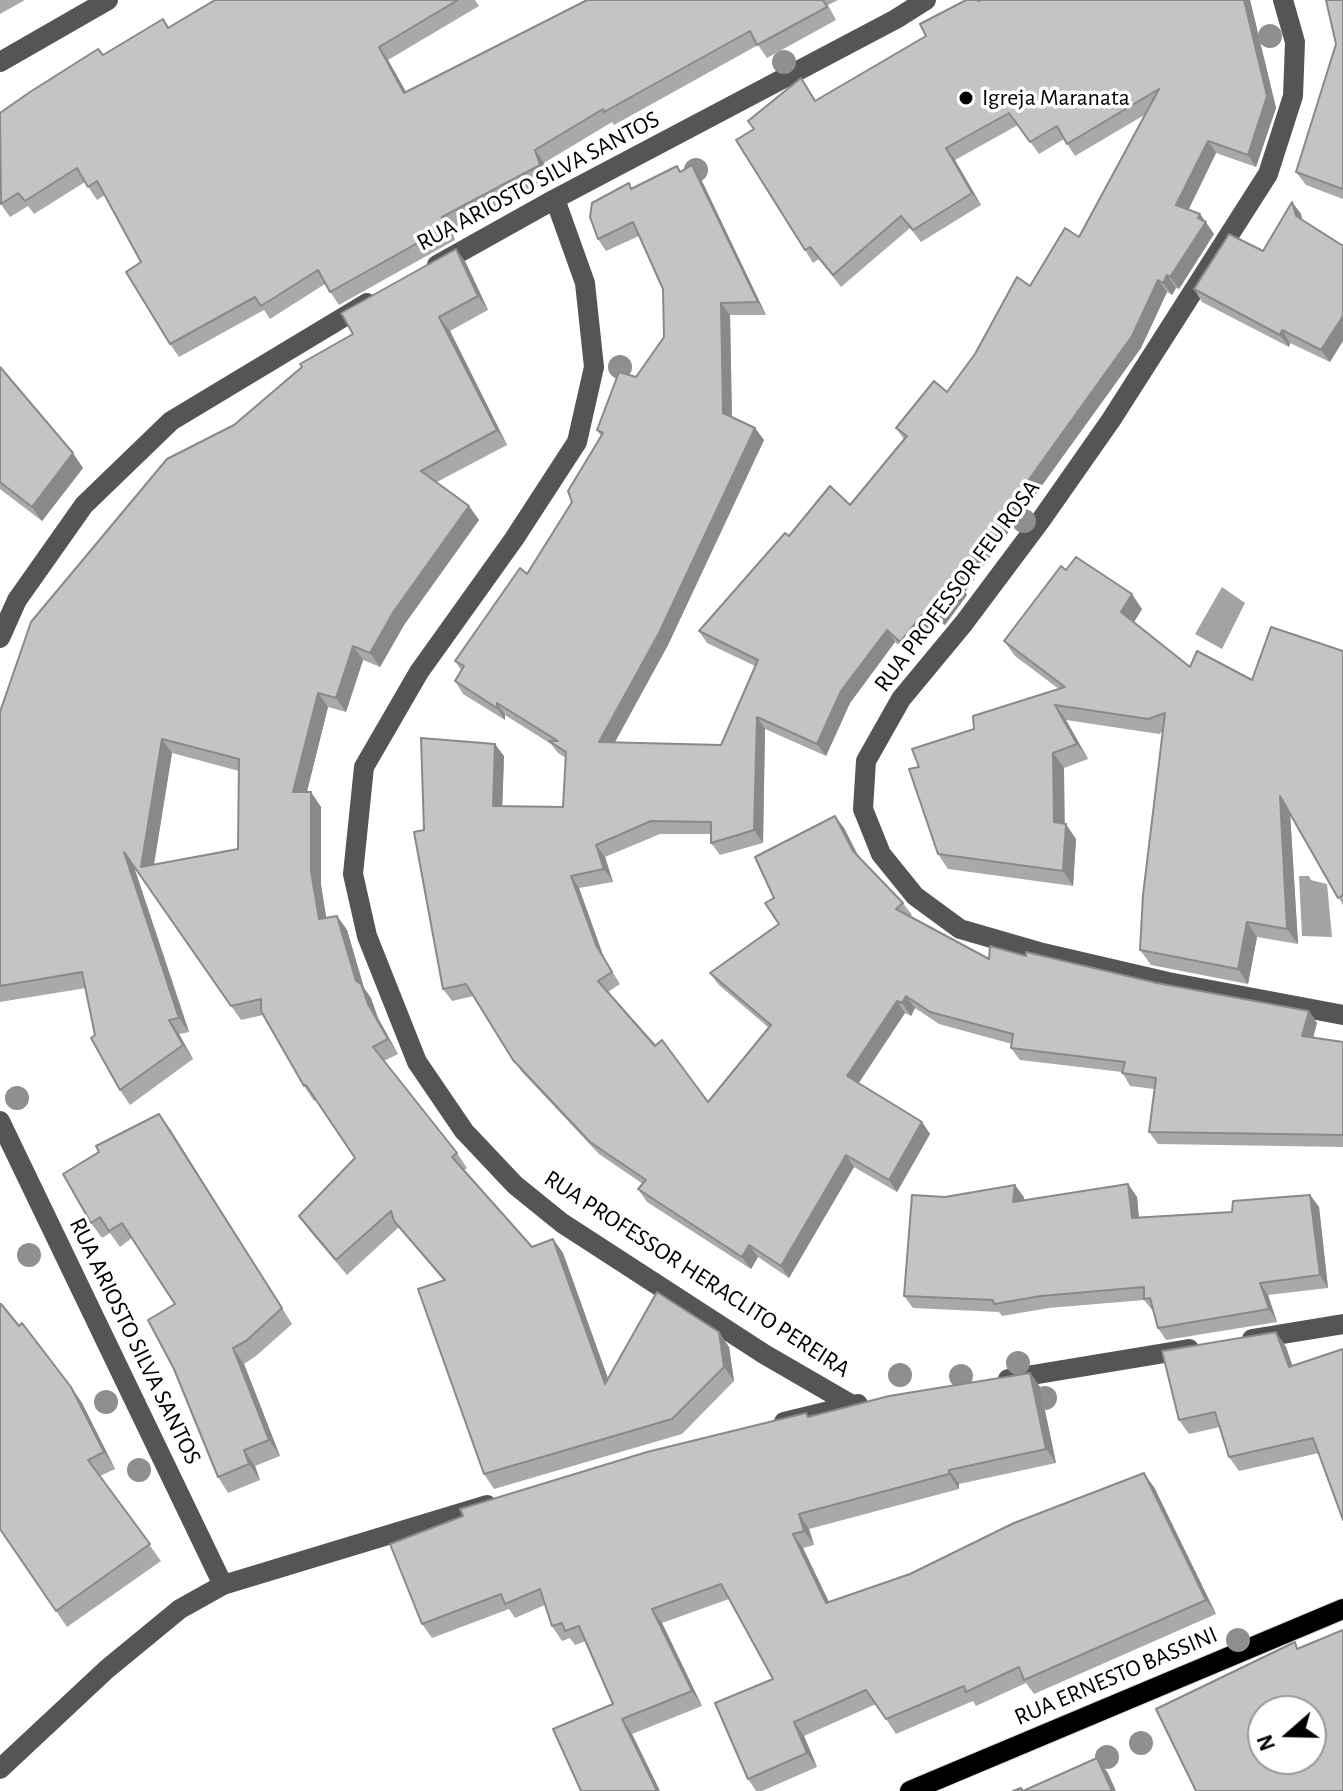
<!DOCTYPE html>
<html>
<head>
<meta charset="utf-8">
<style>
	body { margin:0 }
	#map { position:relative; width:1343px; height:1791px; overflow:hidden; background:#fff; font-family:"Alegreya Sans",sans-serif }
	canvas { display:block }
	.north { position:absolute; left:1247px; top:1695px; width:80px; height:80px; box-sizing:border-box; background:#fff; border:2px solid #999; border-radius:50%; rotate:250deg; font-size:22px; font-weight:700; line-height:32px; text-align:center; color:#000 }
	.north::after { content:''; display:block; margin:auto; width:28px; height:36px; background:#000; clip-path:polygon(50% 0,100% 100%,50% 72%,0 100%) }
</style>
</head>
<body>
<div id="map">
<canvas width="1343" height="1791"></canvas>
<div class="north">N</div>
</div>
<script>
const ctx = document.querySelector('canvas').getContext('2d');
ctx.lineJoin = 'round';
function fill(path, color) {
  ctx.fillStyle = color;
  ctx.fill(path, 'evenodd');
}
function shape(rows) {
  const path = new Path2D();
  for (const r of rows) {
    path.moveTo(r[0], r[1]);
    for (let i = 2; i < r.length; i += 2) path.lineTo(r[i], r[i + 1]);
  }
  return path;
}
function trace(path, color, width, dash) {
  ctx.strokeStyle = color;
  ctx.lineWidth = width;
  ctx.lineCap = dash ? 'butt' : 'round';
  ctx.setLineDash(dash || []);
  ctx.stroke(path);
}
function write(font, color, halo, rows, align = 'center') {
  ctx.font = font + ' "Alegreya Sans",sans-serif';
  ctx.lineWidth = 7;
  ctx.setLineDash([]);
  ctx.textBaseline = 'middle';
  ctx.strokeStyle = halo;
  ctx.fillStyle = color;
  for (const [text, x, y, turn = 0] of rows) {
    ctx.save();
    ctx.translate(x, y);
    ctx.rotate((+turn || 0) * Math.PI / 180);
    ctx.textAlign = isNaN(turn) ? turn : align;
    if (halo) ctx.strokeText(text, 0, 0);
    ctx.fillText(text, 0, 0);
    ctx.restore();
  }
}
fill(shape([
	[1222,587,1245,603,1222,649,1195,634],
	[1299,876,1309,876,1311,880,1327,884,1332,937,1302,936]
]), '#a3a3a3');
const major = shape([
	[910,1791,1343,1609]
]);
trace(major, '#dbdbdb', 22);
trace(shape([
	[1283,0,1295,42,1293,96,1268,174,1111,420,1041,520,964,623,901,699,866,761,863,809,881,854,915,896,960,929,1043,953,1168,982,1343,1015],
	[0,62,108,0],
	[555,199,585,283,594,367,577,442,514,539,419,672,364,767,353,874,367,936,417,1062,464,1131,515,1185,562,1223,764,1354,852,1405],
	[437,265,555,199,896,19,926,0],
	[0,638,17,600,84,505,171,421,367,303],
	[0,1121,223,1585],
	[1252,1339,1343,1324],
	[1008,1379,1189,1349],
	[784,1422,858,1404],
	[0,1769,107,1669,180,1609,223,1585,487,1505]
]), '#555', 20);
trace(major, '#000', 20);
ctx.fillStyle = '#8f8f8f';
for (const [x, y] of [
	[1270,36],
	[784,62],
	[696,170],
	[620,367],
	[1024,521],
	[17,1098],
	[29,1255],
	[1018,1363],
	[900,1375],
	[961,1376],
	[1045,1398],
	[106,1402],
	[139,1470],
	[1238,1640],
	[1141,1743],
	[1107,1757]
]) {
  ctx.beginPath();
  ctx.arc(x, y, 12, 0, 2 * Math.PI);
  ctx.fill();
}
fill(shape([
	[0,0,25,0,0,14],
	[215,0,475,0,479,6,388,60,406,92,587,0,838,0,828,5,836,20,767,58,758,45,614,125,612,122,544,163,550,178,451,230,455,240,339,305,325,284,270,319,264,310,179,357,170,344,141,262,105,195,97,200,85,182,34,214,28,206,10,217,0,203,103,55,169,27],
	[981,0,1250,0,1276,108,1256,167,1216,153,1188,210,1200,214,1214,234,1179,289,1176,288,1172,295,1167,292,1141,348,965,592,967,595,945,625,937,621,908,654,895,642,850,703,826,756,765,729,763,843,720,855,711,843,711,834,660,834,605,857,613,882,579,888,604,958,620,984,608,992,708,1102,769,1028,719,985,710,973,779,924,774,898,835,816,844,828,858,856,903,903,912,915,910,916,989,959,1026,956,1157,983,1309,1011,1317,1023,1313,1038,1343,1042,1343,1147,1158,1144,1149,1132,1154,1089,1130,1086,1122,1072,1020,1060,1011,1048,1012,1044,939,1024,915,1008,911,1016,905,1013,859,1083,922,1122,930,1134,897,1192,854,1167,789,1278,758,1257,751,1269,647,1202,638,1189,643,1184,599,1154,522,1072,474,996,452,1001,443,989,424,830,504,756,502,806,563,807,566,758,558,753,551,744,505,715,505,720,463,694,455,681,461,670,455,661,527,574,572,502,601,436,597,430,636,377,664,337,663,289,639,236,606,251,598,239,633,189,680,171,700,177,766,315,730,315,732,417,755,428,764,440,668,645,614,743,721,745,755,666,707,643,699,631,789,536,850,505,904,439,896,428,947,392,1030,286,1079,237,1146,114,1075,156,1064,139,1039,154,1018,125,955,160,981,205,921,242,910,228,841,287,819,259,813,263,805,250,754,130,801,78,816,101,926,36],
	[1343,0,1343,199,1306,185,1296,172,1336,44],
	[1292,202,1301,214,1302,220,1330,362,1290,343,1289,347,1202,302,1194,289,1263,251],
	[456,249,466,263,488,310,450,331,507,445,437,482,469,506,479,520,404,625,380,667,363,660,346,712,328,707,307,792,321,807,321,885,326,918,337,916,347,930,364,988,371,998,378,1018,398,1054,384,1061,457,1153,467,1168,464,1170,532,1247,553,1239,563,1253,608,1379,719,1332,729,1347,734,1381,682,1434,494,1489,484,1474,444,1281,399,1227,347,1275,309,1230,299,1216,355,1158,316,1100,314,1101,304,1086,263,1015,241,1020,134,867,189,1032,179,1034,193,1059,130,1105,120,1090,86,988,0,1002,0,712,234,425,353,334],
	[172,753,239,771,238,849,154,865],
	[0,367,83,468,42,521,0,489],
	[1066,570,1142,609,1134,622,1190,667,1252,680,1343,651,1343,905,1290,814,1298,944,1257,937,1248,984,1151,965,1140,950,1162,732,1159,734,1066,720,1088,759,1064,768,1064,824,1076,839,1073,886,948,869,938,854,919,767,974,729,1059,689,1015,656,1004,641],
	[170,1129,292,1324,256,1356,244,1364,280,1456,255,1466,260,1480,228,1493,218,1477,175,1304,132,1238,120,1247,110,1233,102,1238,91,1223,99,1152],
	[1128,1184,1137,1197,1139,1217,1232,1212,1310,1195,1319,1207,1328,1288,1268,1295,1277,1322,1166,1340,1158,1328,1153,1311,1144,1300,1049,1308,1002,1316,999,1312,913,1308,904,1296,945,1197,1024,1197,1023,1201],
	[1276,1332,1286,1347,1319,1453,1239,1471,1229,1457,1220,1427,1189,1434,1179,1420],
	[1030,1373,1040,1387,1056,1463,959,1484,959,1489,809,1529,814,1545,803,1548,829,1602,1154,1487,1216,1614,1034,1694,1026,1683,976,1706,973,1701,896,1734,876,1704,804,1736,817,1767,762,1791,756,1791,748,1779,773,1679,729,1599,662,1623,702,1706,632,1734,660,1791,613,1704,586,1641,575,1645,570,1638,562,1641,552,1626,545,1605,515,1618,509,1609,432,1638,422,1624,806,1413,809,1416],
	[71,1387,82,1403,115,1469,100,1476,161,1561,67,1627,0,1529]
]), '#a9a9a9');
fill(shape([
	[1244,0,1250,0,1276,108,1256,167,1248,155],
	[379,47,388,60,414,106,404,93],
	[1208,141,1216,153,1185,217,1176,205],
	[946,148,955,160,981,205,972,193],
	[535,150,544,163,550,178,540,165],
	[692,165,700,177,766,315,758,302],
	[1292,202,1301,214,1304,228,1296,216],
	[1200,214,1214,234,1179,289,1170,277],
	[442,217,451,230,455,240,446,227],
	[456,249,466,263,488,310,478,296],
	[1167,275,1176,288,1172,295,1163,283],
	[1158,280,1167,292,1141,348,965,592,967,595,945,625,937,613,956,581],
	[721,303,730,315,732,425,723,413],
	[1343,316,1343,341,1330,362,1321,350],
	[439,317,450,331,507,445,497,430],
	[1282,330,1290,343,1289,347,1280,335],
	[755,428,764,440,668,645,608,755,599,742],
	[73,453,83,468,42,521,32,507],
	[469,506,479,520,404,625,380,667,370,653,394,611],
	[1132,594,1142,609,1131,627,1121,612],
	[928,608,937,621,908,654,900,642],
	[887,630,895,642,850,703,826,756,817,744,841,691],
	[353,646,363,660,346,712,336,698],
	[318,693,328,707,303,807,293,792],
	[497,703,505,715,505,720,497,708],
	[1055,705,1066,720,1088,759,1077,744],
	[757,717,765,729,763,843,754,830],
	[162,739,172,753,151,882,141,867],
	[495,744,504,756,502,818,493,806],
	[1053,753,1064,768,1065,837,1054,822],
	[311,792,321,807,321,885,329,934,319,919,311,871],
	[1280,796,1290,811,1298,944,1287,929],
	[835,816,844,828,862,863,853,851],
	[1066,824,1076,839,1073,886,1063,871],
	[596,845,605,857,613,882,604,869],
	[124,852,134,867,189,1032,179,1018],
	[571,876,579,888,604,958,620,984,596,945],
	[337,916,347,930,364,988,371,998,378,1018,398,1054,388,1039,356,981],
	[1247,922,1257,937,1248,984,1238,969],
	[906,996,915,1008,911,1016,902,1003],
	[897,1001,905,1013,855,1088,847,1076],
	[1309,1011,1317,1023,1310,1048,1302,1036],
	[169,1020,179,1034,193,1059,183,1045],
	[159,1114,170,1129,292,1324,282,1308],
	[922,1122,930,1134,897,1192,889,1180],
	[846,1155,854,1167,789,1278,781,1266],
	[1128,1184,1137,1197,1140,1230,1132,1218],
	[1015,1185,1024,1197,1021,1215,1013,1202],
	[1310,1195,1319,1207,1328,1288,1320,1275],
	[553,1239,563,1253,615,1398,605,1384],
	[749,1245,758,1257,751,1269,742,1257],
	[1260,1283,1268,1295,1277,1322,1269,1309],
	[719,1332,729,1347,734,1381,724,1367],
	[1276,1332,1286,1347,1298,1381,1289,1367],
	[233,1348,244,1364,280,1456,269,1440],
	[1030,1373,1040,1387,1056,1463,1046,1449],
	[71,1387,82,1403,115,1469,104,1452],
	[244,1450,255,1466,260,1480,249,1464],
	[949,1470,959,1484,959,1489,949,1474],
	[1144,1473,1154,1487,1216,1614,1206,1600],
	[799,1514,809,1529,814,1545,804,1531],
	[793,1534,803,1548,836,1617,826,1603],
	[652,1609,662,1623,702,1706,692,1691],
	[622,1719,632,1734,660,1791,657,1791],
	[794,1722,804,1736,817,1767,807,1753],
	[1097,1758,1108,1773,1116,1791,1112,1791]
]), '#898989');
const building = shape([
	[215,0,458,0,379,47,404,93,587,0,823,0,827,7,757,45,750,31,604,112,603,109,535,150,540,165,442,217,446,227,330,292,318,270,261,306,255,297,170,344,126,272,141,262,97,181,88,187,77,168,25,201,18,193,1,204,0,113,30,92,98,49,103,55,163,19,168,28,215,0],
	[966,0,977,0,978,1,981,0,1244,0,1267,96,1248,155,1208,141,1176,205,1200,214,1198,218,1206,222,1170,277,1167,275,1163,283,1158,280,1132,336,956,581,959,583,937,613,928,608,900,642,887,630,841,691,817,744,757,717,754,830,711,843,711,822,651,821,596,845,604,869,571,876,596,945,612,972,598,981,655,1046,662,1040,708,1102,771,1025,710,973,779,924,765,903,774,898,755,857,835,816,853,851,903,903,896,909,989,959,990,946,1026,956,1026,952,1157,983,1309,1011,1302,1036,1343,1042,1343,1135,1149,1132,1156,1078,1122,1073,1125,1062,1011,1048,1013,1034,930,1012,906,996,902,1003,897,1001,847,1076,922,1122,889,1180,846,1155,781,1266,749,1245,742,1257,638,1189,646,1180,590,1142,513,1060,466,984,443,989,414,832,424,830,421,738,495,744,493,806,563,807,566,752,549,741,558,741,497,703,497,708,455,681,464,666,455,661,520,568,527,574,572,502,568,491,603,433,597,430,619,372,636,377,664,337,663,289,633,222,598,239,590,217,592,203,629,183,631,189,677,166,680,172,692,165,758,302,721,303,723,413,755,428,659,633,599,742,721,745,758,660,699,631,785,533,789,536,830,486,850,505,907,436,896,428,934,381,947,392,975,354,1017,277,1030,286,1065,228,1079,237,1159,89,1067,144,1057,126,1030,142,1009,113,946,148,972,193,913,230,901,216,833,275,810,247,805,250,736,140,754,129,748,121,801,78,815,101,926,36,920,24,966,0],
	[1326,0,1343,0,1343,189,1296,172,1336,44,1326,0],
	[1292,202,1296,216,1343,246,1343,316,1321,350,1282,330,1280,335,1194,289,1229,234,1263,251,1292,202],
	[456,249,478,296,439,317,497,430,421,471,469,506,394,611,370,653,353,646,336,698,318,693,293,792,311,792,311,871,319,919,337,916,356,981,361,984,368,1004,388,1039,373,1047,457,1153,452,1157,532,1247,553,1239,605,1384,657,1292,719,1332,724,1367,672,1419,484,1474,418,1289,445,1280,394,1221,391,1211,336,1260,299,1216,355,1158,306,1085,304,1086,261,1011,261,999,231,1006,124,852,179,1018,169,1020,183,1045,120,1090,91,1038,95,1035,82,972,0,986,0,712,31,622,167,459,234,425,302,367,300,364,353,334,341,313,456,249],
	[162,739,239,759,238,849,141,867,162,739],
	[0,367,73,453,32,507,0,482,0,367],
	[1076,557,1132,594,1121,612,1190,667,1197,651,1252,680,1271,627,1343,651,1343,895,1338,898,1280,796,1287,929,1247,922,1238,969,1140,950,1143,895,1165,713,1148,719,1055,705,1077,744,1053,753,1054,822,1066,824,1063,871,938,854,909,769,919,767,912,749,974,729,973,716,1065,687,1004,641,1061,566,1066,570,1076,557],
	[159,1114,282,1308,246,1341,233,1348,269,1440,244,1450,249,1464,218,1477,174,1369,148,1320,175,1304,122,1223,109,1231,100,1217,91,1223,63,1174,99,1152,96,1146,159,1114],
	[1128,1184,1132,1218,1232,1212,1233,1201,1310,1195,1320,1275,1260,1283,1269,1309,1158,1328,1150,1298,1144,1299,1144,1287,1041,1296,994,1304,993,1300,904,1296,912,1195,945,1197,1015,1185,1013,1202,1128,1184],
	[0,1304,1,1304,19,1326,22,1323,71,1387,104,1452,88,1460,150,1544,56,1611,0,1529,0,1304],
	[1276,1332,1289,1367,1343,1349,1343,1520,1313,1438,1229,1457,1215,1412,1179,1420,1162,1351,1276,1332],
	[1030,1373,1046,1449,949,1470,949,1474,799,1514,804,1531,793,1534,826,1603,910,1574,1014,1523,1144,1473,1206,1600,1024,1680,1019,1667,966,1692,964,1686,886,1719,866,1690,794,1722,807,1753,748,1779,715,1703,773,1679,721,1584,652,1609,692,1691,622,1719,657,1791,581,1791,553,1729,613,1704,579,1626,565,1631,562,1623,552,1626,540,1589,505,1604,501,1594,422,1624,390,1544,463,1516,460,1509,647,1452,806,1413,808,1417,889,1396,1030,1373],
	[1343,1630,1343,1791,1196,1791,1156,1709,1295,1642,1297,1649,1343,1630],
	[1263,1711,1311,1711,1311,1759,1263,1759,1263,1711],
	[1097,1758,1112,1791,1013,1791,1021,1788,1023,1791,1097,1758]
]);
fill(building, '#c4c4c4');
trace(building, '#898989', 2);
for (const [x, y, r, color] of [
	[966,98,8,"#000"]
]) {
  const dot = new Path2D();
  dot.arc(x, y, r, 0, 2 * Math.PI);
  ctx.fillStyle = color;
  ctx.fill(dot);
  trace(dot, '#fff', 3);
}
write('24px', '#000', '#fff', [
	["Igreja Maranata",982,98]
], 'left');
write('24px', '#000', '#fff', [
	["RUA ARIOSTO SILVA SANTOS",538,181,-28],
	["RUA PROFESSOR FEU ROSA",957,586,-53],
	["RUA PROFESSOR HERACLITO PEREIRA",697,1274,33],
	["RUA ARIOSTO SILVA SANTOS",135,1341,64],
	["RUA ERNESTO BASSINI",1116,1676,-23]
]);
</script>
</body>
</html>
